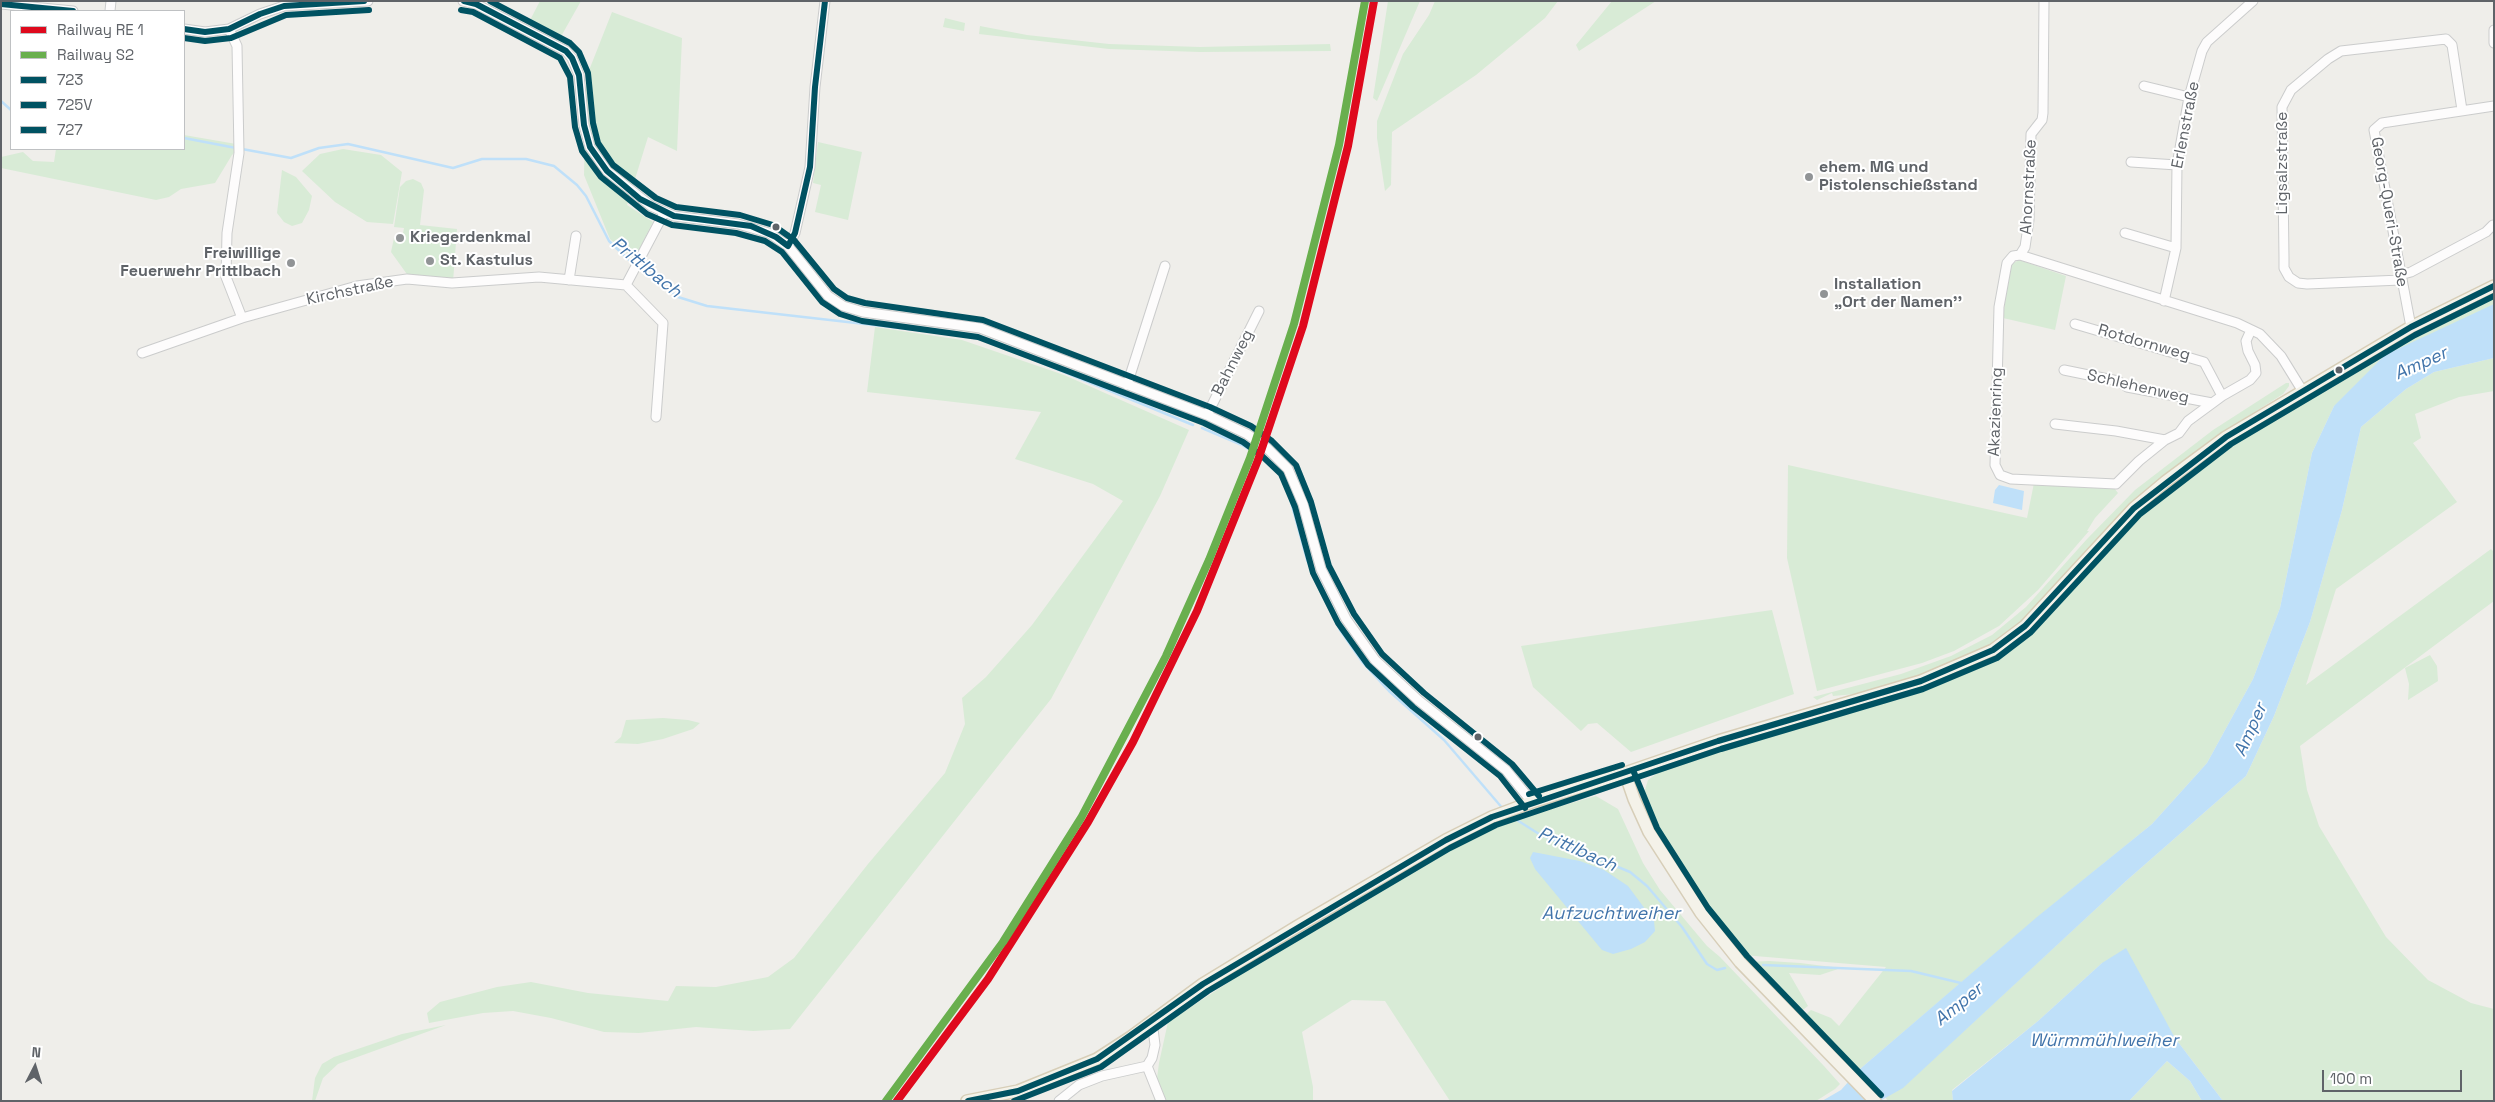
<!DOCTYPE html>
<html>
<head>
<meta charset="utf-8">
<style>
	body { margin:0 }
	#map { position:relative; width:2495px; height:1102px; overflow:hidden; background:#efeeea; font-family:"Space Grotesk",sans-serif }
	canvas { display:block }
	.frame { position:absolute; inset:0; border:2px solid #5f6368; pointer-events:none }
	.legend { position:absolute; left:10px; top:10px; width:175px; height:140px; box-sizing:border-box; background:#fff; border:1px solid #bfc1c3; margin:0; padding:6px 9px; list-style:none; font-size:15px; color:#5f6368 }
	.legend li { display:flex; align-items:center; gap:10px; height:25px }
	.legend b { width:25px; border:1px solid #bfc1c3 }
	.north { position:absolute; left:10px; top:1042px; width:50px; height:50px; -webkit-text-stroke:4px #fff; paint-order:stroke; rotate:5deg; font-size:14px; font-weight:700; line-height:20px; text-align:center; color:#5f6368 }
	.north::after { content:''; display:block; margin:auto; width:18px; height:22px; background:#5f6368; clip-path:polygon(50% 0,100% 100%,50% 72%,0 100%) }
	.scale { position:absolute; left:2322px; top:1070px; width:140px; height:22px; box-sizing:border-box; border:2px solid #5f6368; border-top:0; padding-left:6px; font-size:15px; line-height:18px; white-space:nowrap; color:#5f6368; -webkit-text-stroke:4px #fff; paint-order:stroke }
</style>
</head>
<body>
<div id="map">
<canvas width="2495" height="1102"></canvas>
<div class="frame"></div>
<ul class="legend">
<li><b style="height:6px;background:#df091d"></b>Railway RE 1</li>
<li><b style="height:6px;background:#69af4e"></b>Railway S2</li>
<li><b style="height:6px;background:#005262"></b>723</li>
<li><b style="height:6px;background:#005262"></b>725V</li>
<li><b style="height:6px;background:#005262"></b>727</li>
</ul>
<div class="north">N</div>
<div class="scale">100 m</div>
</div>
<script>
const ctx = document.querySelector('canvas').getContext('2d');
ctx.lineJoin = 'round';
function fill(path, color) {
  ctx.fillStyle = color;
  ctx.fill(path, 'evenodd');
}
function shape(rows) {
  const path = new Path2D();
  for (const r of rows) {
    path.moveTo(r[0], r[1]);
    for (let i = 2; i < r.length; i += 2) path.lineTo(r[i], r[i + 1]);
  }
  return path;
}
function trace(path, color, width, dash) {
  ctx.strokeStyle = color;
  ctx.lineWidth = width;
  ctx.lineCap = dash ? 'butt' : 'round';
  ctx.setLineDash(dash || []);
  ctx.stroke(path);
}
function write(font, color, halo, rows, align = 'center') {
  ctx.font = font + ' "Space Grotesk",sans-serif';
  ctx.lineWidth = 4;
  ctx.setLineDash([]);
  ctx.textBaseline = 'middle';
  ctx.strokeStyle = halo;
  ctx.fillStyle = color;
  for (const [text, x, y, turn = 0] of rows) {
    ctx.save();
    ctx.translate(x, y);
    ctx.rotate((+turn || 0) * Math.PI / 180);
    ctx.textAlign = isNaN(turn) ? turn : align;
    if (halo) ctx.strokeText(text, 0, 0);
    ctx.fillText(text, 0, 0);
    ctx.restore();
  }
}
fill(shape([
	[540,1,581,1,559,40,528,24],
	[1388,1,1420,1,1377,101,1373,98],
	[1435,1,1558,1,1545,18,1476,75,1392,132,1391,185,1385,191,1377,138,1377,121,1403,54,1429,15],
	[1612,1,1656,1,1579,51,1576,45],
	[612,12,682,38,677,151,648,137,627,205,653,222,634,260,610,239,584,175,586,78],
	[945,18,965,23,964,31,943,27],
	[980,26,1027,35,1109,44,1200,47,1330,44,1331,51,1200,52,1109,49,979,34],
	[184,135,242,145,232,155,215,183,181,189,169,197,156,200,1,168,1,157,23,152,33,161,54,162,56,149,184,149],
	[818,142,862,152,848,220,815,212,821,185,813,183],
	[343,149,381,155,402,172,393,224,367,222,335,202,302,171,320,154],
	[282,170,296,177,312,196,309,210,302,223,292,226,284,222,277,213],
	[413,179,421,183,424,190,420,225,457,229,453,282,409,277,391,252,394,238,402,239,404,228,394,227,400,187,406,181],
	[2019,260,2066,276,2055,330,2003,318,2010,265],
	[2494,298,2494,304,2334,406,2312,453,2280,608,2253,679,2207,763,2152,824,2038,917,1860,1069,1804,1016,1811,1010,1831,1018,1839,1026,1886,967,1743,955,1705,909,1666,851,1648,815,1644,793,1648,780,1659,772,1766,735,1852,710,1972,668,2026,634,2142,508,2244,433,2298,404,2368,360],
	[875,327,962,340,1064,375,1189,430,1160,496,1051,699,790,1029,753,1031,696,1027,639,1033,604,1032,551,1018,513,1011,483,1013,429,1023,427,1013,440,1002,497,987,531,982,588,993,668,1001,676,986,716,987,768,977,794,958,868,864,945,773,965,724,962,698,986,677,1032,625,1123,501,1093,484,1015,459,1041,412,867,392],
	[2494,358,2494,391,2459,397,2415,414,2421,438,2413,443,2457,502,2336,589,2306,685,2491,549,2494,552,2494,601,2300,746,2307,790,2319,826,2386,937,2428,980,2471,1003,2494,1009,2494,1101,2223,1101,2175,1038,2166,1023,2102,963,2038,1021,1952,1090,1953,1101,1888,1101,1885,1097,1903,1087,2126,881,2246,776,2274,716,2310,622,2342,510,2361,427,2406,389,2434,372],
	[2286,383,2289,383,2289,386,2283,394,2212,439,2146,490,2114,520,2022,622,1990,646,1905,681,1856,694,1833,696,1832,693,1817,700,1813,697,1901,674,1951,656,1992,635,2026,607,2087,539,2135,490,2213,430],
	[1788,465,2027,518,2034,483,2114,488,2118,493,2095,518,2087,531,2089,531,2038,590,1999,626,1954,651,1922,663,1817,691,1787,558],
	[1772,610,1794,694,1631,752,1597,723,1588,724,1581,731,1533,687,1521,646],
	[2430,655,2437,666,2438,681,2408,700,2409,684,2405,668],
	[663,718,688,720,700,723,693,729,663,739,638,744,614,743,621,737,626,720],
	[1596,796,1618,809,1643,863,1660,890,1707,946,1720,957,1824,1066,1840,1084,1835,1089,1816,1101,1450,1101,1385,1001,1352,1000,1302,1032,1313,1087,1313,1101,1154,1101,1159,1063,1168,1022,1371,889,1426,859,1495,823,1522,813,1533,814],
	[1769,961,1800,963,1841,968,1820,975,1789,973,1808,1006,1800,1012,1748,962],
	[446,1025,338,1064,323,1078,315,1101,312,1101,315,1078,322,1064,334,1057,402,1034],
	[2167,1061,2190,1081,2202,1101,2129,1101]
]), '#d8ebd6');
fill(shape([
	[2494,304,2494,358,2434,372,2406,389,2361,427,2342,510,2310,622,2274,716,2246,776,2126,881,1903,1088,1880,1101,1822,1101,1841,1090,1860,1069,2037,917,2152,824,2207,763,2253,679,2280,608,2312,453,2334,406,2385,355],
	[1999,485,2024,491,2022,510,1993,503,1995,490],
	[1533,852,1580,861,1604,870,1628,886,1654,921,1655,931,1645,942,1631,949,1613,954,1602,950,1535,869,1530,858],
	[2126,948,2175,1038,2223,1101,2202,1101,2190,1081,2167,1061,2129,1101,1953,1101,1952,1091,2038,1021,2102,963]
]), '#bfe0f9');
trace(shape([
	[1,101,11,110],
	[184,138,236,148],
	[242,149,291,158,319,148,348,144,453,168,482,159,526,159,554,166,577,185,586,196,609,241,628,259,678,297,707,306,979,337,1193,425],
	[1202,428,1242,445,1268,461,1274,467,1284,481,1289,495,1307,560,1340,630,1363,663,1389,691,1444,740,1504,810],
	[1509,815,1539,834,1630,872,1647,886,1682,927,1707,964,1717,970,1725,968],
	[1763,965,1911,971,1965,984]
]), '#bfe0f9', 2.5);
const minor = shape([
	[463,1,476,4,566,51,572,58,579,75,584,125,590,147,607,171,651,206,674,216,738,224,769,233,788,246,828,296,843,306,863,312,980,328,1207,415,1247,434,1267,448,1288,469,1303,504,1321,569,1346,619,1375,660,1418,700,1506,770,1532,802],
	[1,4,73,11],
	[110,11,111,1],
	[184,29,205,32,229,29,260,14,284,6,368,1],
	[229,29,237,46,239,153,227,233,226,277,242,318],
	[2494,30,2494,43],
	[2144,86,2189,97],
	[2131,162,2177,165],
	[2125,233,2176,248],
	[788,246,795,233,810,167,815,87,825,1],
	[2020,255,2025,247,2029,220,2031,134,2042,120,2043,113,2044,1],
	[2400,275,2411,272,2486,232,2493,225],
	[569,280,576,236],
	[2401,280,2307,284,2298,283,2289,277,2284,268,2284,258,2282,107,2291,90,2328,59,2341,51,2446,39,2452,45,2462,110],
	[626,285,663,323,656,417],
	[2164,301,2176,248,2177,165,2189,97,2202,51,2207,42,2253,1],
	[2075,324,2204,362,2222,396],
	[2411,327,2374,130,2382,123,2494,106],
	[2251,330,2246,341,2248,351,2255,365,2256,373,2250,380,2222,396,2188,421,2179,433,2165,440,2139,461,2116,484,2011,479,2000,475,1995,465,1999,307,2007,263,2013,256,2020,255,2237,323,2260,334,2281,356,2302,390],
	[142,353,242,318,357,286,407,279,452,283,539,277,626,285,664,213],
	[2064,370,2118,381,2127,387,2212,403],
	[1127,385,1165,266],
	[1207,415,1259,311],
	[2055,424,2116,431,2165,440],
	[1152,1021,1155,1045,1152,1058,1147,1066,1161,1101],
	[1059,1101,1079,1085,1102,1076,1147,1066]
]);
const major = shape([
	[1625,773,1634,799,1649,832,1701,913,1740,962,1875,1101],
	[967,1101,1018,1091,1097,1059,1131,1037,1203,984,1298,926,1446,840,1492,817,1532,802,1625,773,1718,741,1921,681,1993,650,2025,626,2134,508,2165,482,2226,437,2411,327,2494,286]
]);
trace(minor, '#cbcccc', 11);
trace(major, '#d7ceb8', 14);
trace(minor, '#fdfcfc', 9);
trace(major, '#f4f2e9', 11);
trace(shape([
	[464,1,476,4,566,51,572,58,579,75,584,125,590,147,607,171,640,199,674,216,751,226,776,237,788,246],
	[1,4,73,11],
	[184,29,205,32,229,29,260,14,284,6,364,1],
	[788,246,795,233,810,167,815,87,825,1],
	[968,1101,1018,1091,1097,1059,1203,984,1446,840,1492,817,1718,741,1921,681,1993,650,2025,626,2134,508,2226,437,2411,327,2494,286]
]), '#005262', 6);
trace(shape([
	[461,10,473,12,560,58,570,77,575,127,582,151,601,177,647,214,672,225,736,233,765,241,782,252,822,302,840,314,862,321,978,337,1204,423,1243,442,1261,455,1281,474,1295,507,1313,573,1338,623,1368,665,1413,707,1500,776,1525,808],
	[184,38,205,41,231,38,286,15,369,10],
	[1014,1101,1101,1067,1208,991,1450,848,1496,825,1721,749,1923,689,1997,658,2031,632,2140,514,2231,444,2415,335,2494,296]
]), '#005262', 6);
trace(shape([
	[490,1,570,43,579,52,588,73,593,123,598,143,613,165,656,198,676,207,740,215,773,225,794,240,834,289,847,298,865,303,983,320,1210,407,1251,426,1272,441,1296,465,1311,502,1329,566,1354,614,1382,654,1424,693,1512,764,1539,796],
	[1633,770,1657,828,1708,908,1747,956,1881,1095],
	[1529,794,1622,765]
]), '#005262', 6);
trace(shape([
	[897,1101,988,979,1088,822,1133,742,1197,611,1258,460,1303,326,1348,146,1374,1]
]), '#df091d', 8);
trace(shape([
	[886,1101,1003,942,1081,818,1166,656,1209,560,1250,458,1294,324,1339,145,1365,1]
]), '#69af4e', 8);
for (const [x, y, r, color] of [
	[1809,177,5,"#919496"],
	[776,227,4.5,"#5f6368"],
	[400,238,5,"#919496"],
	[430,261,5,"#919496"],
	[291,263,5,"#919496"],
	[1824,294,5,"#919496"],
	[2339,370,4.5,"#5f6368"],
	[1478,737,4.5,"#5f6368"]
]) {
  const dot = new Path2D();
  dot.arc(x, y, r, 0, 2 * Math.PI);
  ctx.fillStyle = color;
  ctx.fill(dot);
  trace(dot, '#fff', 2);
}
write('16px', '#5f6368', '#fff', [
	["Erlenstraße",2186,125,-79],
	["Ligsalzstraße",2283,163,-90],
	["Ahornstraße",2029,187,-87],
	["Georg-Queri-Straße",2389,212,80],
	["Kirchstraße",350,291,-12],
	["Rotdornweg",2144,343,16],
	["Bahnweg",1233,363,-63],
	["Schlehenweg",2138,387,13],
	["Akazienring",1996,412,-88]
]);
write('bold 16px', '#5f6368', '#fff', [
	["ehem. MG und",1819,168],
	["Pistolenschießstand",1819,186],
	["Kriegerdenkmal",410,238],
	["Freiwillige",281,254,"right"],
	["Feuerwehr Prittlbach",281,272,"right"],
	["St. Kastulus",440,261],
	["Installation",1834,285],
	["„Ort der Namen''",1834,303]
], 'left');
write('italic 18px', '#4174aa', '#fff', [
	["Prittlbach",646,268,39],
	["Amper",2421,364,-24],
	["Amper",2251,730,-66],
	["Prittlbach",1577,850,24],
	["Aufzuchtweiher",1611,914],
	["Amper",1959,1005,-39],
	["Würmmühlweiher",2104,1041]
]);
</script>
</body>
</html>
